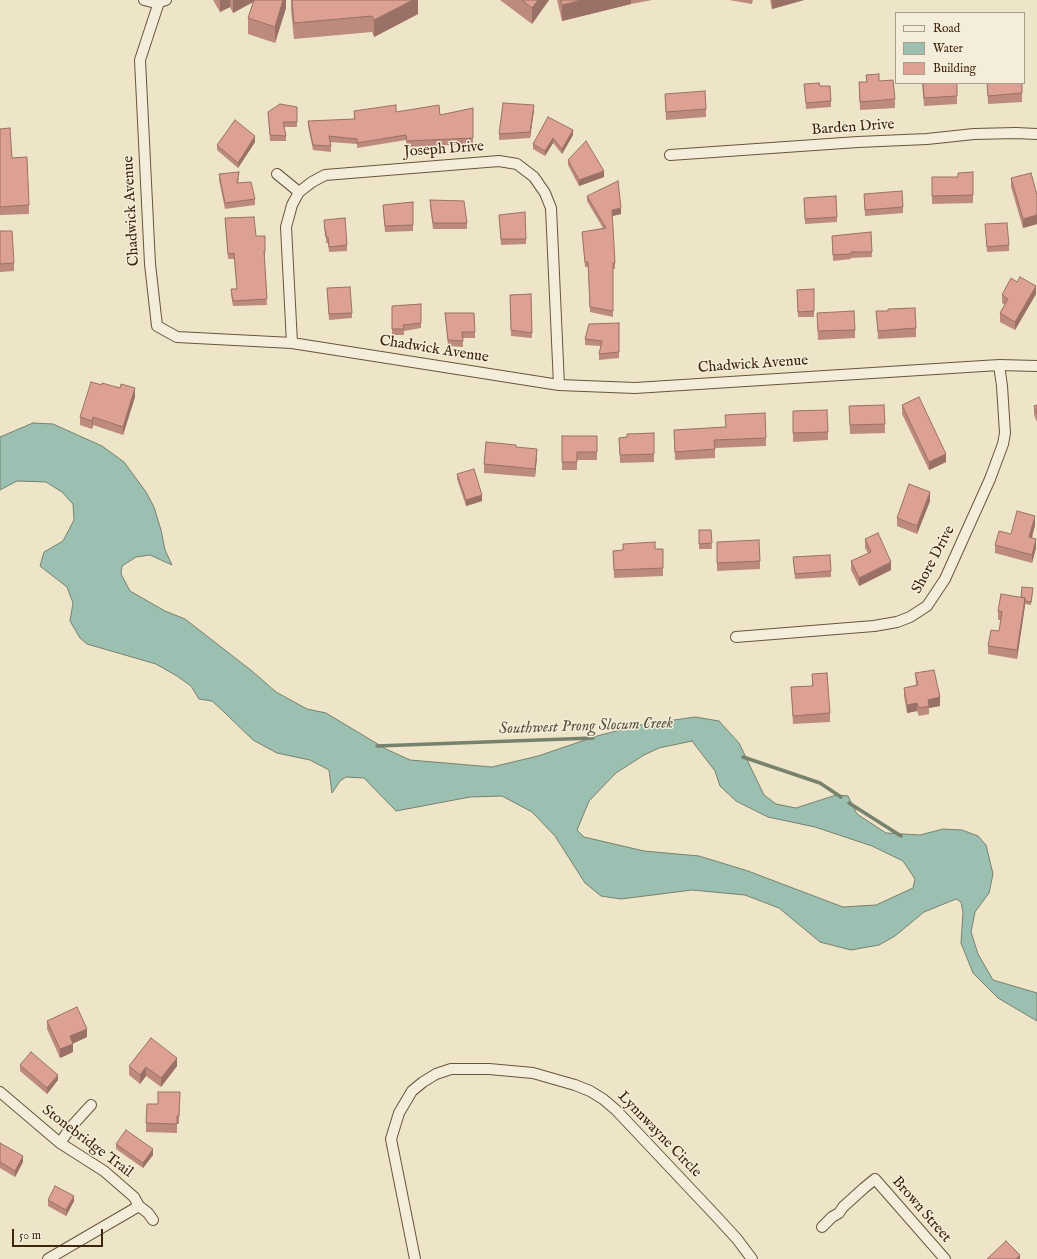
<!DOCTYPE html>
<html>
<head>
<meta charset="utf-8">
<style>
	body { margin:0 }
	#map { position:relative; width:1037px; height:1259px; overflow:hidden; background:#eee4c7; font-family:"IM FELL English",serif }
	canvas { display:block }
	.legend { position:absolute; left:895px; top:12px; width:130px; height:72px; box-sizing:border-box; background:#f4eddb; border:1px solid #ab9d88; margin:0; padding:5px 7px; list-style:none; font-size:12px; color:#3e250b }
	.legend li { display:flex; align-items:center; gap:8px; height:20px }
	.legend b { width:20px; border:1px solid #ab9d88 }
	.scale { position:absolute; left:12px; top:1229px; width:91px; height:18px; box-sizing:border-box; border:2px solid #3e250b; border-top:0; padding-left:5px; font-size:12px; line-height:14px; white-space:nowrap; color:#3e250b; -webkit-text-stroke:3px #f4eddb; paint-order:stroke }
</style>
</head>
<body>
<div id="map">
<canvas width="1037" height="1259"></canvas>
<ul class="legend">
<li><b style="height:5px;background:#f4eddb"></b>Road</li>
<li><b style="height:11px;background:#9bbfb0"></b>Water</li>
<li><b style="height:11px;background:#dca192"></b>Building</li>
</ul>
<div class="scale">50 m</div>
</div>
<script>
const ctx = document.querySelector('canvas').getContext('2d');
ctx.lineJoin = 'round';
function fill(path, color) {
  ctx.fillStyle = color;
  ctx.fill(path, 'evenodd');
}
function shape(rows) {
  const path = new Path2D();
  for (const r of rows) {
    path.moveTo(r[0], r[1]);
    for (let i = 2; i < r.length; i += 2) path.lineTo(r[i], r[i + 1]);
  }
  return path;
}
function trace(path, color, width, dash) {
  ctx.strokeStyle = color;
  ctx.lineWidth = width;
  ctx.lineCap = dash ? 'butt' : 'round';
  ctx.setLineDash(dash || []);
  ctx.stroke(path);
}
function write(font, color, halo, rows, align = 'center') {
  ctx.font = font + ' "IM FELL English",serif';
  ctx.lineWidth = 3;
  ctx.setLineDash([]);
  ctx.textBaseline = 'middle';
  ctx.strokeStyle = halo;
  ctx.fillStyle = color;
  for (const [text, x, y, turn = 0] of rows) {
    ctx.save();
    ctx.translate(x, y);
    ctx.rotate((+turn || 0) * Math.PI / 180);
    ctx.textAlign = isNaN(turn) ? turn : align;
    if (halo) ctx.strokeText(text, 0, 0);
    ctx.fillText(text, 0, 0);
    ctx.restore();
  }
}
const water = shape([
	[33,423,53,424,102,446,124,462,146,492,154,507,161,530,165,550,172,565,150,555,136,557,122,566,121,574,130,591,165,611,185,619,252,671,276,692,307,709,326,713,386,749,410,760,492,767,538,756,597,736,640,725,695,717,719,721,739,743,764,795,776,804,796,808,836,795,848,796,857,814,886,833,920,835,943,829,962,830,978,836,986,845,993,874,989,893,975,912,971,932,978,954,993,980,1037,993,1037,1021,998,998,973,973,961,943,963,912,961,902,956,899,924,912,895,936,879,945,851,950,820,942,779,908,745,895,692,890,621,899,601,896,585,883,555,836,532,812,502,796,470,797,396,811,364,778,346,777,340,781,332,793,329,770,310,760,277,753,253,740,224,712,212,701,199,699,191,686,177,676,156,664,87,644,80,638,70,621,73,603,67,587,40,566,44,552,63,541,74,520,73,504,62,492,46,482,17,481,0,490,0,437,33,423],
	[692,741,715,771,720,786,736,801,768,817,815,827,872,846,903,861,915,879,913,888,876,905,843,907,748,871,699,856,644,851,584,837,577,830,589,801,616,773,644,755,659,748,692,741]
]);
fill(water, '#9bbfb0');
trace(water, '#76816e', 1);
trace(shape([
	[377,746,593,738],
	[743,757,820,783,841,797],
	[849,803,901,836]
]), '#76816e', 3.5);
const street = shape([
	[144,0,156,3,166,0],
	[159,2,140,60,150,264,157,326,177,337,292,343,559,385,635,388,999,365,1037,366],
	[670,155,858,142,927,139,974,134,1016,133,1037,134],
	[277,174,299,192],
	[292,343,286,227,292,205,299,192,312,182,325,175,499,161,517,164,534,177,545,193,551,208,559,385],
	[736,637,874,626,897,622,910,617,927,606,945,579,990,479,1003,444,1005,433,1002,386,999,365],
	[0,1092,60,1143,104,1171,134,1197,139,1206,148,1213,153,1220],
	[60,1143,71,1127,91,1105],
	[822,1227,832,1217,839,1213,843,1207,864,1188,875,1179,945,1259],
	[48,1259,139,1206],
	[415,1259,391,1139,399,1113,412,1091,423,1082,436,1074,451,1069,489,1069,533,1073,575,1085,590,1091,603,1099,616,1110,715,1215,737,1239,752,1259]
]);
trace(street, '#6a553a', 12);
trace(street, '#f4eddb', 10);
fill(shape([
	[213,0,286,0,286,8,275,43,248,34,248,18,253,2,233,13,230,7,220,12],
	[291,0,418,0,418,14,374,37,372,32,294,39,291,10],
	[500,0,549,0,532,24],
	[557,0,652,0,631,4,562,21],
	[729,0,753,0,752,4],
	[770,0,804,0,772,9],
	[866,75,879,81,895,99,895,108,860,110,859,82,866,82],
	[922,83,957,83,957,104,924,106],
	[987,83,1022,83,1022,102,988,104],
	[804,84,820,86,831,101,831,107,806,109],
	[665,94,706,109,706,117,666,120],
	[297,107,297,127,284,127,286,136,286,141,270,141,268,112],
	[473,108,473,144,407,147,406,140,357,148,357,144,330,142,331,146,331,152,313,150,308,126,308,121,354,119,354,111,396,112,440,115],
	[534,110,530,138,499,140,499,134],
	[548,117,573,135,562,154,553,143,545,156,533,149,533,144],
	[0,129,29,205,29,214,0,215],
	[255,142,238,168,217,150,217,145],
	[568,160,604,177,579,186,568,165],
	[973,172,973,203,932,204,932,177,958,177],
	[219,174,239,178,238,183,255,199,255,205,225,209,219,180],
	[1011,178,1037,195,1037,224,1023,228,1011,187],
	[864,194,903,207,903,213,865,216],
	[587,196,621,214,612,216,615,263,615,269,613,269,613,317,590,312,588,267,585,267,582,232,603,228,587,201],
	[804,198,837,217,837,222,805,224],
	[430,200,467,223,467,229,433,229,430,206],
	[413,202,413,231,385,232,383,210,383,205],
	[499,215,526,239,526,244,501,245],
	[225,218,256,236,265,236,265,256,264,257,267,305,233,306,231,295,231,289,237,289,234,259,228,259],
	[324,220,347,245,347,251,329,252,328,243,326,243,326,237,325,237],
	[985,224,1009,245,1009,251,987,252],
	[0,231,14,263,14,271,0,272],
	[871,232,872,257,851,258,851,259,833,261,832,236],
	[327,288,352,313,352,318,329,320],
	[814,289,814,317,798,317,797,290],
	[531,294,532,338,511,336,510,295],
	[1036,294,1015,330,1000,322,1000,313,1005,305,1002,303,1002,295],
	[421,304,421,328,404,331,404,335,392,335,392,306],
	[876,311,916,328,916,337,878,339],
	[445,313,475,332,475,338,463,338,463,347,448,346],
	[817,313,855,330,855,338,818,340],
	[619,323,619,358,599,360,599,354,601,346,585,345,585,339],
	[102,385,120,388,135,397,123,435,93,425,92,429,80,425,80,417],
	[884,405,885,433,850,434,849,406],
	[902,405,946,462,929,470,902,414],
	[1037,405,1037,422,1034,415,1034,406],
	[725,415,766,438,766,446,715,448,715,458,675,460,674,430,726,427],
	[793,419,828,432,828,440,793,442],
	[654,433,654,462,620,463,619,438,627,437],
	[562,436,597,436,597,460,577,460,577,470,562,470],
	[537,457,535,477,484,473,484,464],
	[457,474,482,501,466,506,457,479],
	[930,501,917,534,897,526,897,518],
	[1035,525,1032,538,1036,548,1032,563,995,553,995,545,1011,534],
	[699,530,711,530,712,549,699,549],
	[865,539,891,570,859,586,851,570,851,561,868,553,865,548],
	[717,542,760,561,760,569,717,571],
	[655,549,663,568,663,576,614,578,613,551],
	[793,557,831,571,831,577,795,579],
	[1033,591,1031,605,1025,604,1017,659,988,654,988,646,999,631,1001,620,998,620,998,611,1021,597],
	[915,673,940,706,929,708,929,714,919,716,917,711,907,713,904,696,904,688,916,685],
	[812,674,830,713,830,722,793,724,791,687,812,686],
	[47,1021,87,1037,73,1043,73,1052,60,1058,47,1029],
	[20,1065,58,1080,47,1094,20,1071],
	[129,1066,177,1066,161,1087,146,1076,140,1084,129,1075],
	[180,1092,179,1124,177,1124,177,1133,146,1132,146,1123],
	[0,1143,23,1162,15,1177,0,1168],
	[116,1144,153,1155,143,1168,116,1149],
	[48,1200,74,1201,66,1216,48,1206]
]), '#bd8a7e');
fill(shape([
	[220,0,230,0,230,7,220,12],
	[233,0,255,0,255,1,233,13],
	[283,0,286,0,286,8,275,43,275,27],
	[413,0,418,0,418,14,374,37,374,20],
	[538,0,549,0,532,24,532,8],
	[582,0,631,0,631,4,562,21,562,5],
	[772,0,804,0,772,9],
	[534,105,534,110,530,138,530,132],
	[573,130,573,135,562,154,562,149],
	[255,136,255,142,238,168,238,163],
	[553,138,553,143,545,156,545,151],
	[604,171,604,177,579,186,579,180],
	[621,208,621,214,612,216,612,210],
	[1037,215,1037,224,1023,228,1023,219],
	[1036,286,1036,294,1015,330,1015,322],
	[135,388,135,397,123,435,123,427],
	[93,417,93,425,92,429,92,421],
	[537,449,537,457,535,477,535,469],
	[946,454,946,462,929,470,929,462],
	[930,492,930,501,917,534,917,526],
	[482,495,482,501,466,506,466,500],
	[1035,516,1035,525,1029,546,1029,537],
	[1036,539,1036,548,1032,563,1032,555],
	[891,562,891,570,859,586,859,578],
	[1025,598,1025,606,1017,659,1017,650],
	[940,697,940,706,929,708,928,700],
	[917,703,917,711,907,713,907,705],
	[87,1029,87,1037,70,1045,70,1036],
	[73,1044,73,1052,60,1058,60,1049],
	[177,1058,177,1066,161,1087,161,1078],
	[146,1067,146,1076,140,1084,140,1075],
	[58,1075,58,1080,47,1094,47,1088],
	[153,1149,153,1155,143,1168,143,1163],
	[23,1156,23,1162,15,1177,15,1171],
	[74,1196,74,1201,66,1216,66,1210],
	[1020,1255,1020,1259,1016,1259]
]), '#9a7166');
const building = shape([
	[254,0,283,0,275,27,248,18,254,0],
	[292,0,413,0,374,20,372,16,294,23,292,0],
	[522,0,538,0,532,8,522,0],
	[561,0,582,0,562,5,561,0],
	[879,74,879,81,893,80,895,99,860,102,859,82,867,82,866,75,879,74],
	[819,83,820,86,830,86,831,101,806,103,804,84,819,83],
	[923,83,957,83,957,96,924,98,923,83],
	[987,83,1022,83,1022,93,988,96,987,83],
	[705,91,706,109,666,112,665,94,705,91],
	[503,103,534,105,530,132,499,134,503,103],
	[280,104,297,107,297,122,283,122,286,136,270,135,268,112,280,104],
	[396,105,396,112,439,105,440,115,473,108,473,138,407,141,406,135,357,143,357,139,329,136,331,146,313,145,308,121,355,119,354,111,396,105],
	[548,117,573,130,562,149,553,138,545,151,533,144,548,117],
	[235,120,255,136,238,163,217,145,235,120],
	[10,128,12,158,27,157,29,205,0,207,0,129,10,128],
	[586,141,604,171,579,180,568,160,586,141],
	[239,172,237,183,251,182,255,199,225,203,219,174,239,172],
	[973,172,973,195,932,196,932,177,958,177,958,173,973,172],
	[1031,173,1037,195,1037,215,1023,219,1011,178,1031,173],
	[618,181,621,208,612,210,615,263,613,263,613,311,590,307,588,262,585,262,582,232,606,228,587,196,618,181],
	[902,191,903,207,865,210,864,194,902,191],
	[836,196,837,217,805,219,804,198,836,196],
	[430,200,464,201,467,223,433,223,430,200],
	[413,202,413,225,385,226,383,205,413,202],
	[525,212,526,239,501,239,499,215,525,212],
	[254,217,256,236,265,236,265,251,264,251,267,299,233,301,231,289,237,289,234,253,228,254,225,218,254,217],
	[345,218,347,245,329,247,328,237,326,237,326,231,325,231,324,220,345,218],
	[1007,223,1009,245,987,247,985,224,1007,223],
	[0,231,12,231,14,263,0,264,0,231],
	[871,232,872,252,851,252,851,254,833,255,832,236,871,232],
	[1020,277,1036,286,1015,322,1000,313,1008,299,1002,295,1011,278,1017,282,1020,277],
	[350,287,352,313,329,314,327,288,350,287],
	[814,289,814,311,798,312,797,290,814,289],
	[531,294,532,333,511,330,510,295,531,294],
	[421,304,421,323,403,325,404,329,392,329,392,306,421,304],
	[915,308,916,328,878,331,876,311,888,311,888,309,915,308],
	[854,311,855,330,818,331,817,313,854,311],
	[445,313,474,313,475,332,462,332,463,341,448,340,445,313],
	[619,323,619,352,599,354,602,341,585,339,589,324,619,323],
	[91,382,102,385,102,383,120,388,121,384,135,388,123,427,93,417,92,421,80,417,91,382],
	[919,397,946,454,929,462,902,405,919,397],
	[884,405,885,424,850,425,849,406,884,405],
	[1037,405,1037,414,1034,406,1037,405],
	[827,410,828,432,793,433,793,411,827,410],
	[765,413,766,438,714,440,715,449,675,452,674,430,726,427,725,415,765,413],
	[654,433,654,454,620,455,619,438,627,437,627,434,654,433],
	[562,436,597,436,597,452,577,452,577,462,562,462,562,436],
	[486,442,516,445,516,447,537,449,535,469,484,464,486,442],
	[474,469,482,495,466,500,457,474,474,469],
	[909,484,930,492,917,526,897,518,909,484],
	[1017,511,1035,516,1029,537,1036,539,1032,555,995,545,999,531,1011,534,1017,511],
	[699,530,711,530,712,543,699,544,699,530],
	[878,533,891,562,859,578,851,561,871,552,865,539,878,533],
	[759,540,760,561,717,563,717,542,759,540],
	[655,542,655,549,663,549,663,568,614,570,613,551,623,550,623,544,655,542],
	[830,555,831,571,795,574,793,557,830,555],
	[1022,587,1033,588,1031,602,1025,601,1025,598,1021,597,1022,587],
	[1001,594,1025,598,1017,650,988,646,991,630,999,631,1002,612,998,611,1001,594],
	[934,670,940,697,928,700,929,706,919,708,917,703,907,705,904,688,918,685,915,673,934,670],
	[827,673,830,713,793,716,791,687,813,686,812,674,827,673],
	[77,1007,87,1029,70,1036,73,1044,60,1049,47,1021,77,1007],
	[151,1038,177,1058,161,1078,146,1067,140,1075,129,1066,151,1038],
	[31,1052,58,1075,47,1088,20,1065,31,1052],
	[158,1092,180,1092,179,1116,177,1116,177,1124,146,1123,147,1104,158,1104,158,1092],
	[126,1130,153,1149,143,1163,116,1144,126,1130],
	[0,1143,23,1156,15,1171,0,1162,0,1143],
	[55,1186,74,1196,66,1210,48,1200,55,1186],
	[1006,1241,1020,1255,1016,1259,987,1259,1006,1241]
]);
fill(building, '#dca192');
trace(building, '#9a7166', 1);
write('15px', '#3e250b', '#f4eddb', [
	["Barden Drive",853,128,-4],
	["Joseph Drive",444,150,-4],
	["Chadwick Avenue",132,211,-93],
	["Chadwick Avenue",434,350,9],
	["Chadwick Avenue",753,365,-4],
	["Shore Drive",934,560,-62],
	["Lynnwayne Circle",659,1135,46],
	["Stonebridge Trail",87,1142,37],
	["Brown Street",921,1210,49]
]);
write('italic 16px', '#5a533d', '#f4eddb', [
	["Southwest Prong Slocum Creek",586,727,-2]
]);
</script>
</body>
</html>
